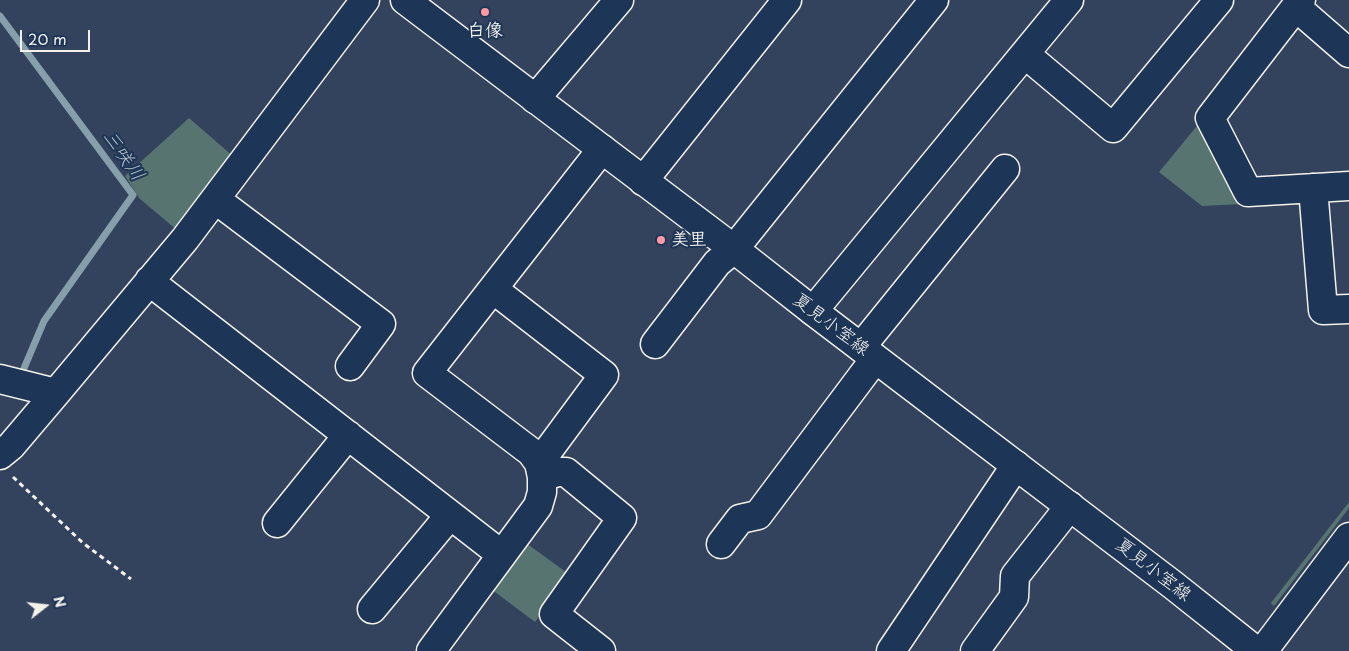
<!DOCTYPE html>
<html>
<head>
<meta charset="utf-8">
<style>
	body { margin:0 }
	#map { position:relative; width:1349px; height:651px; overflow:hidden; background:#33435e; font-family:"Playpen Sans",sans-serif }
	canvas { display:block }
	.north { position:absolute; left:20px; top:581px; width:50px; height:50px; -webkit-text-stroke:4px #1d3557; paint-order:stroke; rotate:74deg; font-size:14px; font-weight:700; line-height:20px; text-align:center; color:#f4f1e8 }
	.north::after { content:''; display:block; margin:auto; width:18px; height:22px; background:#f4f1e8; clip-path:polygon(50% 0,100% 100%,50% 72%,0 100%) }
	.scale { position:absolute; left:20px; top:30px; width:70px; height:22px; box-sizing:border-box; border:2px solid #f4f1e8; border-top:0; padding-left:6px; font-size:15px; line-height:18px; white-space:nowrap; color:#f4f1e8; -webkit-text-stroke:4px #1d3557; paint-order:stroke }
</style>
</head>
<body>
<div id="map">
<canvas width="1349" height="651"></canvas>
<div class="north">N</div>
<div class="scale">20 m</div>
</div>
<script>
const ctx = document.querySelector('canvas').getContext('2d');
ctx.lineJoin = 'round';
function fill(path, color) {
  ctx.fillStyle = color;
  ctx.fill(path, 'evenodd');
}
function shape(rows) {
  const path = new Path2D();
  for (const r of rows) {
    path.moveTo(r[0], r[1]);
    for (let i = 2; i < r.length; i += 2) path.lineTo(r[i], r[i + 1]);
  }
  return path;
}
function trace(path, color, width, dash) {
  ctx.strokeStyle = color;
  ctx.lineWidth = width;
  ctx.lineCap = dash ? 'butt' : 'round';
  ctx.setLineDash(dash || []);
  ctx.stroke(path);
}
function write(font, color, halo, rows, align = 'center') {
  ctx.font = font + ' "Playpen Sans","Klee One",sans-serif';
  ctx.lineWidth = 4;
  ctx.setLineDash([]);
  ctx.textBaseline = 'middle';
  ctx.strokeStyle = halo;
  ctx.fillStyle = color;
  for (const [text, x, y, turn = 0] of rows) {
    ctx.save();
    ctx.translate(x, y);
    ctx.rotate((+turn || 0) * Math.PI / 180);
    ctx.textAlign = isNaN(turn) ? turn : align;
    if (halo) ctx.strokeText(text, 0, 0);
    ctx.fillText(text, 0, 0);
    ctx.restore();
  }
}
fill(shape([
	[189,118,234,157,178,231,139,198,125,176],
	[1201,121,1242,204,1202,206,1159,172],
	[1349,502,1349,508,1274,606,1271,603],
	[526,543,570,575,535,622,491,589]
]), '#587471');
trace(shape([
	[0,16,133,195,44,321,22,373]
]), '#869fab', 7);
const minor = shape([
	[1301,0,1210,118,1248,192,1349,186],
	[1296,7,1349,53],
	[1025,54,1113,128,1219,0],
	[535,99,619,0],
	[643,181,787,0],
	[1313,188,1323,310,1349,309],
	[215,199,381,324,350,366],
	[149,281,502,555],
	[493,289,604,375,539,463],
	[813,311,1069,0],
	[655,344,717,263,734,249,934,0],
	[861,347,1005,169],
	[0,379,56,393],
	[0,455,11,446,56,393,185,239,365,0],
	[542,477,558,472,566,472,622,518,554,614,601,651],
	[277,523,348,435],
	[721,544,740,519,758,515,875,359],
	[372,609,450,515],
	[431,651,538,506,542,492,542,477,539,463,531,452,427,373,602,149],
	[891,651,1016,465],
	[975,651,1014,597,1015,576,1070,506],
	[1263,651,1349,537]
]);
const major = shape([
	[405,0,734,249,813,311,1173,585,1256,651]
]);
trace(minor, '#f4f1e8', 31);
trace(major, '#f4f1e8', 31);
trace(shape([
	[13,477,83,543,131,579]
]), '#f4f1e8', 3, [5, 4]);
trace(minor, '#1d3557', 28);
trace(major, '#1d3557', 28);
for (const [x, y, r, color] of [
	[485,12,5,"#ff9aa2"],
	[661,240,5,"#ff9aa2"]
]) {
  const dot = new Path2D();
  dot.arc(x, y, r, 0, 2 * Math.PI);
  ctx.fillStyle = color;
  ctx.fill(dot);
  trace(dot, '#1d3557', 2);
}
write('bold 18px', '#f4f1e8', '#1d3557', [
	["白像",485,31],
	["美里",671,240,"left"]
]);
write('18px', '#f4f1e8', '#1d3557', [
	["夏見小室線",831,325,37],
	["夏見小室線",1153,570,38]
]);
write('italic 19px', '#b4c1c5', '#1d3557', [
	["三咲川",123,156,55]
]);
</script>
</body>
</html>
